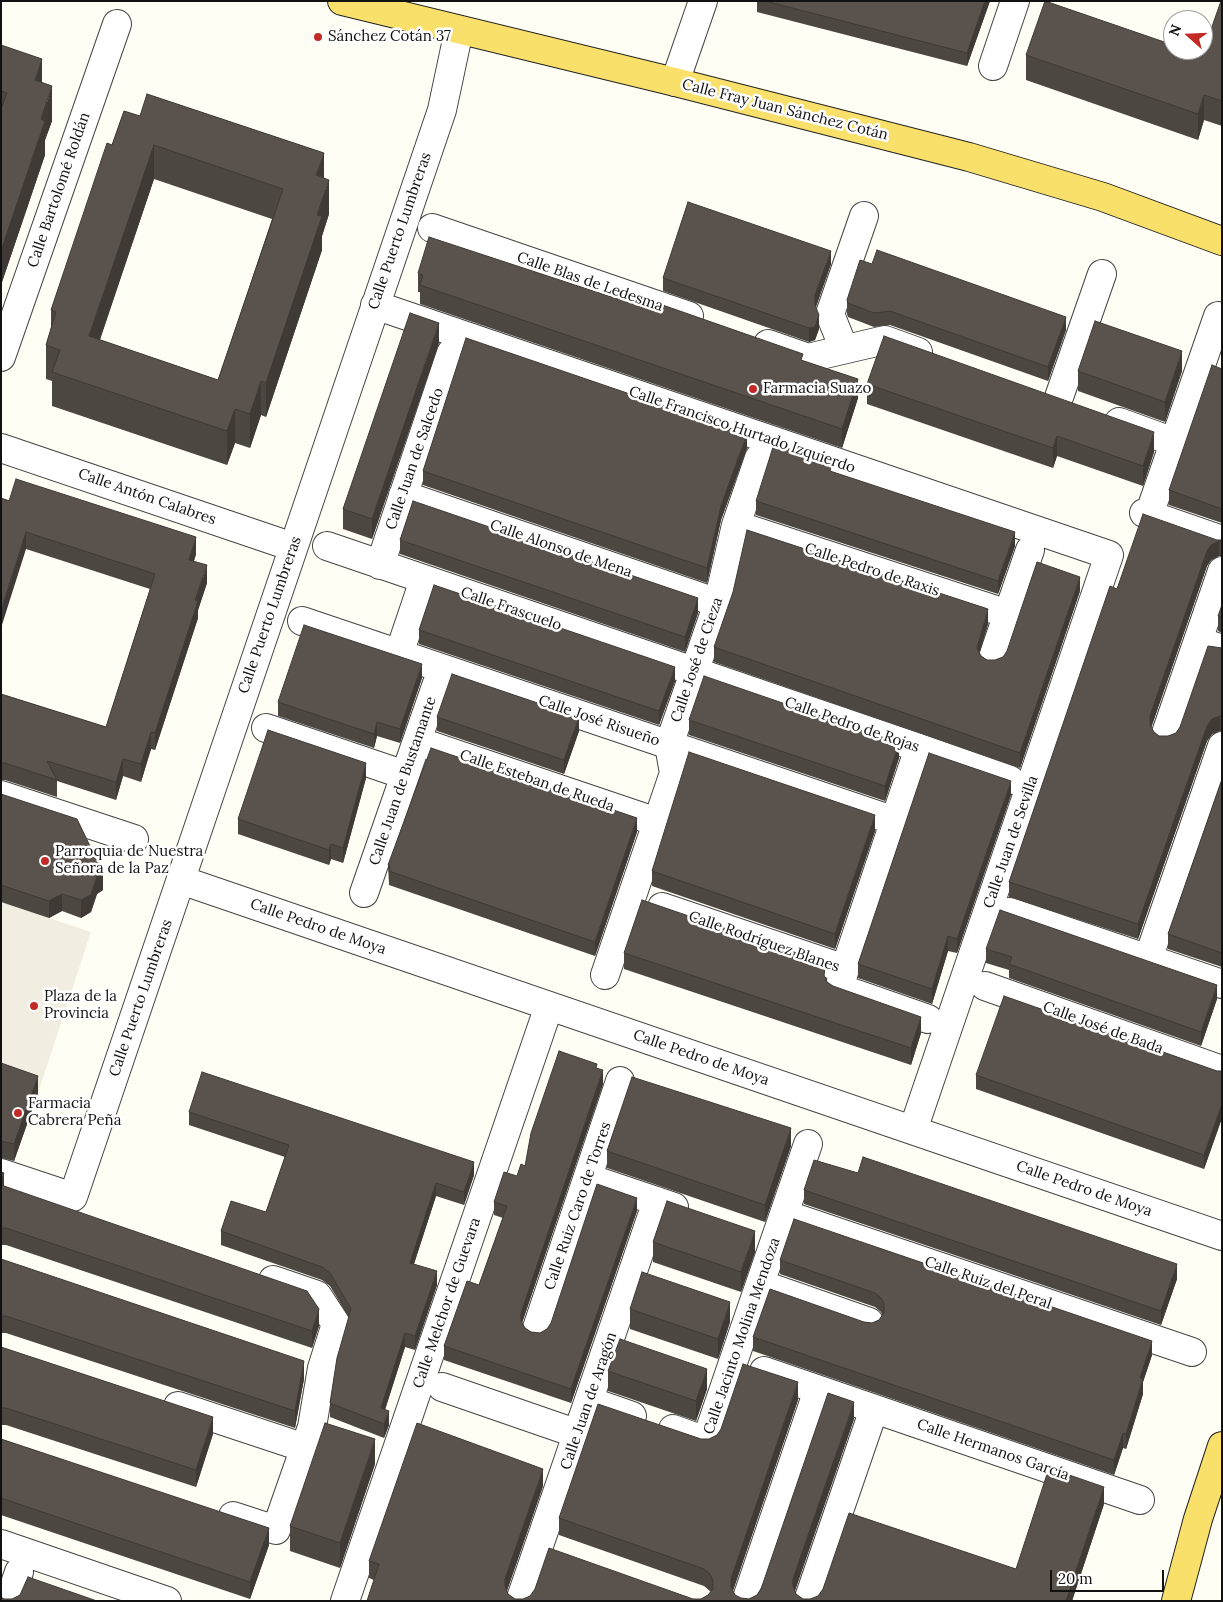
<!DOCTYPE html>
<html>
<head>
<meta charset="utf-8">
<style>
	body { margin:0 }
	#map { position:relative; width:1223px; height:1602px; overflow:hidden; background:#fffef4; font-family:Lora,serif }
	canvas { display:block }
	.frame { position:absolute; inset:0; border:2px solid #111; pointer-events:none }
	.north { position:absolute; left:1163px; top:10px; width:50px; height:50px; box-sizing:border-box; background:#fff; border:1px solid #a0a0a0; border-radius:50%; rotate:290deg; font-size:14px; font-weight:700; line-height:20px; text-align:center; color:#111 }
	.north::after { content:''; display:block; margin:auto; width:18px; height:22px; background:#c32a26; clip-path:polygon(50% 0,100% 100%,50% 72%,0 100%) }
	.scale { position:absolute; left:1050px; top:1570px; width:114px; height:22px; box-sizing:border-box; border:2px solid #111; border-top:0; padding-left:6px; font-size:15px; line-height:18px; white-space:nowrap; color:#111; -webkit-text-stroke:4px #fff; paint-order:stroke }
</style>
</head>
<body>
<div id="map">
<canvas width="1223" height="1602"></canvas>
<div class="frame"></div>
<div class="north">N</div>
<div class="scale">20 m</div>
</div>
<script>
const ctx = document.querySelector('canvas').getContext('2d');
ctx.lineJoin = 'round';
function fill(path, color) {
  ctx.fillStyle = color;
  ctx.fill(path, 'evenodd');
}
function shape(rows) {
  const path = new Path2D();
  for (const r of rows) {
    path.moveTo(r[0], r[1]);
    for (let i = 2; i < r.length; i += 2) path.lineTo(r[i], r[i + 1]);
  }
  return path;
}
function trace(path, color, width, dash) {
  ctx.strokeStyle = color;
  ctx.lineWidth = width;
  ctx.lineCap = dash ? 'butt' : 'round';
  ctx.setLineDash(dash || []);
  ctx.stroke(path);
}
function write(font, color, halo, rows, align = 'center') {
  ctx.font = font + ' Lora,serif';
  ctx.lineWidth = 5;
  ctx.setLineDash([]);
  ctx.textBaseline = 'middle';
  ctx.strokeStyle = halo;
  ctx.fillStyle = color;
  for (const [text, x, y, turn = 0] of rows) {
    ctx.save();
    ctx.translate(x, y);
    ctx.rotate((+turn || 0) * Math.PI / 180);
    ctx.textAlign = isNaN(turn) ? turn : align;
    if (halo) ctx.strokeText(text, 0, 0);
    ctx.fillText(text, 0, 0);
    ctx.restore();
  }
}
fill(shape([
	[1,902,91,932,38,1093,1,1081]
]), '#f1eee1');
const minor = shape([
	[993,66,1015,1],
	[675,82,703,1],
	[432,228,689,316],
	[375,305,1109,555,913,1130],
	[768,344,808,358,885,340,918,352],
	[844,349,830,314,864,216],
	[1,357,117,24],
	[1058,400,1102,274],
	[1119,422,1174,442],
	[1,448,293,547],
	[403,495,718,603],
	[1144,513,1222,540],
	[1149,515,1218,316],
	[736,525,1008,614],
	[327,546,919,748,1010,780],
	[380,565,451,353],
	[302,621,895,821],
	[1198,641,1222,649],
	[399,654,424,580],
	[992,660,1030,550],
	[266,728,405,775],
	[1165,736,1222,571],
	[417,741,657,822],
	[1,795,134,839],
	[181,880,1222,1236],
	[364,893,442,669],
	[662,907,845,969,839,988,928,1019],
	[1010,912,1222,984],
	[1148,959,1222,746],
	[845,969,919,748],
	[605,975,674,773,669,745,718,603,736,525,759,458],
	[985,986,1222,1070],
	[1,1173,73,1197,442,110,459,30],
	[588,1178,674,1207],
	[784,1214,1192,1352],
	[760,1284,869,1322],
	[536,1331,620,1081],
	[764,1371,1140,1500],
	[442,1387,578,1434],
	[589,1401,632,1416],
	[178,1406,305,1448],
	[673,1429,706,1441,808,1144],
	[233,1516,276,1530,312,1427,322,1368,336,1324,317,1295,273,1280],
	[1,1544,167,1601],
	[9,1601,19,1572],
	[345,1601,549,1006],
	[520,1601,657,1201],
	[746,1601,818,1390],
	[808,1601,874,1409]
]);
const major = shape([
	[342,1,675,82,969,157,1103,197,1222,241],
	[1176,1601,1198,1519,1222,1446]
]);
trace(minor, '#444', 30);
trace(major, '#222', 30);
trace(minor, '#fff', 28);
trace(major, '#f9e06b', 28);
fill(shape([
	[757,1,990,1,967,66,757,12],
	[1222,1,1222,126,1204,120,1198,140,1026,80,1026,55,1202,55],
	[1,45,42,83,52,121,45,140,45,155,1,285],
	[124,111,324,178,329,214,322,236,322,250,266,417,261,415,250,448,235,443,227,465,52,406,52,381,46,379,46,345,51,328,51,310,112,145],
	[154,179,272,219,218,380,100,340],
	[831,264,816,307,819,329,815,340,809,342,663,291,663,278],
	[418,273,803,361,858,398,842,448,420,304,420,292,418,292],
	[847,300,1066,330,1048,381,890,325,874,327,848,317,847,314],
	[439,343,372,539,343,529,343,509],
	[1222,369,1222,523,1169,505,1169,490],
	[1078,371,1182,371,1165,422,1078,391],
	[867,384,1154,452,1143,486,1057,456,1053,468,867,404],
	[747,448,721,520,707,583,423,485,423,471],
	[1,498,196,554,194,561,207,583,198,610,198,618,155,750,151,749,141,782,123,776,116,800,57,781,57,797,5,780,1,780,1,694,106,727,150,589,26,549],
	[756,501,1015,546,998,594,756,515],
	[400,540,698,613,685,652,400,554],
	[1217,540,1222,540,1222,556,1219,556,1211,560,1207,566,1151,728,1154,732,1159,736,1168,736,1176,733,1180,727,1222,648,1222,731,1220,731,1212,734,1207,741,1138,939,1009,897,1009,882,1117,589],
	[1080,591,1020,768,714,662,714,647,988,624,979,653,981,656,987,660,995,660,1003,657],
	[1222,605,1222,633,1218,631,1218,616],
	[419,630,675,681,659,725,419,644],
	[422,678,400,743,377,736,374,748,278,716,278,702],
	[437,717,579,731,564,774,437,731],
	[689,720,899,758,885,801,689,735],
	[366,778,343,863,331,859,329,865,238,834,238,819],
	[1222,779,1222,967,1168,949,1168,934],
	[1,794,103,890,97,894,91,912,81,918,62,911,49,918,1,902],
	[1011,795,957,953,948,951,932,1004,858,978,858,964],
	[875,831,835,949,652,886,652,871],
	[637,832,595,956,389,885,388,865],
	[986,949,1217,999,1201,1046,1009,978,1009,970,986,963],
	[624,953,826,979,827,982,833,986,921,1033,911,1065,624,969],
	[1,1063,38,1093,14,1161,1,1158],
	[597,1068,603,1084,522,1323,525,1328,531,1332,540,1333,547,1329,637,1211,571,1403,444,1360,444,1346,479,1285,503,1218,494,1215,494,1202,517,1176],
	[1217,1071,1222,1071,1222,1118,1204,1169,976,1089,976,1075],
	[189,1112,474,1175,464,1205,436,1196,414,1264,437,1285,415,1350,405,1347,385,1410,389,1425,384,1438,330,1417,330,1403,349,1318,330,1286,322,1280,221,1245,221,1231,266,1212,285,1157,189,1125],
	[791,1146,765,1222,607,1168,607,1151],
	[1,1172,4,1186,319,1326,312,1348,6,1245,1,1245],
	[858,1173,1177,1279,1161,1325,804,1204,804,1190],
	[653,1242,755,1252,741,1292,653,1262],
	[1,1259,304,1379,295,1428,6,1333,1,1333],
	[780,1260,1152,1355,1143,1382,1143,1394,1126,1449,1123,1448,1114,1475,753,1351,753,1337,864,1322,872,1323,879,1320,882,1315,881,1312,875,1307,780,1274],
	[630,1309,730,1322,718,1359,630,1329],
	[1,1347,213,1434,196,1487,6,1425,1,1425],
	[608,1371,707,1389,696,1421,608,1391],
	[798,1400,733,1591,735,1595,741,1598,749,1599,757,1595,854,1419,795,1591,796,1594,803,1599,810,1599,1016,1569,1104,1504,1072,1601,367,1601,374,1580,369,1578,369,1561,543,1486,507,1591,508,1594,515,1599,701,1599,708,1595,711,1592,704,1586,559,1535,559,1518,701,1439,709,1439],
	[1,1439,269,1545,250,1599,1,1515],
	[375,1464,340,1568,290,1551,290,1526]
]), '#4d4742');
fill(shape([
	[985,1,990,1,967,66,967,53],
	[42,59,42,93,35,80],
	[52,86,52,121,45,140,45,155,1,285,1,251],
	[1204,95,1204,120,1198,140,1198,114],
	[154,145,154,179,89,371,89,336],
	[324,153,324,187,316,175],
	[329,180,329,214,322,236,322,250,266,417,266,383],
	[831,251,831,264,815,309,815,295],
	[819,315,819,329,815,340,809,342,809,328],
	[1066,317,1066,330,1048,381,1048,367],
	[439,323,439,343,372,539,372,519],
	[1182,351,1182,371,1165,422,1165,402],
	[858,379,858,398,842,448,842,429],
	[261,381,261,415,250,448,250,414],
	[235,409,235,443,227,465,227,431],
	[1154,432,1154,452,1143,486,1143,466],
	[747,434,747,448,721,520,707,583,707,568,721,506],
	[1057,436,1057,456,1053,468,1053,448],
	[26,532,26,549,1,628,1,610],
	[1015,532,1015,546,998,594,998,581],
	[196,537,196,554,189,577,189,560],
	[1219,541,1219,556,1211,560,1207,566,1150,731,1150,716,1207,551,1211,545],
	[207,565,207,583,198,610,198,618,155,750,155,733],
	[1080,577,1080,591,1020,768,1020,753],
	[698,598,698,613,685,652,685,637],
	[988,609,988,624,977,662,977,648],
	[422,664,422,678,400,743,400,729],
	[675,667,675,681,659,725,659,711],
	[1220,716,1220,731,1212,734,1207,741,1138,939,1138,924,1207,726,1212,719],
	[579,717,579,731,564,774,564,760],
	[377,722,377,736,374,748,374,734],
	[151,732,151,749,141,782,141,764],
	[899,743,899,758,885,801,885,786],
	[123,759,123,776,116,800,116,782],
	[366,763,366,778,343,863,343,848],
	[1011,781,1011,795,957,953,957,939],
	[875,815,875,831,835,949,835,934],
	[637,818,637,832,595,956,595,942],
	[331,844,331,859,329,865,329,850],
	[103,873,103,890,97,894,91,912,81,918,81,900,97,876],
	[62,894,62,911,49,918,49,901],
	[948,936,948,951,932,1004,932,989],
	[1217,985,1217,999,1201,1046,1201,1032],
	[921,1017,921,1033,911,1065,911,1048],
	[603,1070,603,1084,521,1326,521,1313],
	[38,1076,38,1093,14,1161,14,1144],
	[1222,1104,1222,1118,1204,1169,1204,1155],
	[791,1128,791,1146,765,1222,765,1205],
	[474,1162,474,1175,464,1205,464,1192],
	[4,1173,4,1191,1,1200,1,1182],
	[436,1183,436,1196,410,1276,410,1263],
	[637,1198,637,1211,571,1403,571,1389],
	[755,1231,755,1252,741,1292,741,1272],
	[1177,1264,1177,1279,1161,1325,1161,1311],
	[437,1271,437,1285,415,1350,415,1336],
	[730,1302,730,1322,718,1359,718,1339],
	[319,1309,319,1326,312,1348,312,1331],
	[405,1333,405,1347,381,1422,381,1408],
	[1152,1341,1152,1355,1143,1382,1143,1394,1126,1449,1126,1434,1140,1378],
	[304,1361,304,1379,295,1428,295,1411],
	[707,1369,707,1389,696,1421,696,1401],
	[798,1382,798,1400,731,1596,731,1601,731,1579],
	[854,1402,854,1419,793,1596,793,1579],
	[389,1411,389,1425,384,1438,384,1424],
	[213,1417,213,1434,196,1487,196,1470],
	[1123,1433,1123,1448,1114,1475,1114,1460],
	[375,1439,375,1464,340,1568,340,1543],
	[543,1469,543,1486,505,1596,505,1601,505,1579],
	[1104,1487,1104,1504,1072,1601,1066,1601],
	[269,1528,269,1545,250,1599,250,1582]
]), '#3f3a36');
const building = shape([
	[765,1,985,1,967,53,765,1],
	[1045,1,1173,45,1173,50,1187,50,1202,55,1221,1,1222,1,1222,101,1204,95,1198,114,1026,55,1045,1],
	[1,45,42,59,35,80,52,86,41,119,45,121,1,251,1,109,7,93,1,91,1,45],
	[147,94,324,153,316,175,329,180,317,215,322,216,266,383,261,381,250,414,235,409,227,431,52,372,60,350,46,345,56,312,51,310,107,143,112,145,124,111,140,116,147,94],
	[154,145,283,189,218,380,89,336,154,145],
	[688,202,831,251,815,295,815,305,819,315,815,327,809,328,663,278,688,202],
	[429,237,651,310,654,302,803,354,801,360,858,379,842,429,420,285,423,275,418,273,429,237],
	[877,250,1066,317,1048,367,890,311,874,313,848,303,847,300,860,260,872,264,877,250],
	[410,313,439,323,372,519,343,509,410,313],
	[1095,321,1182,351,1165,402,1078,371,1095,321],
	[884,336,1154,432,1143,466,1057,436,1053,448,867,384,884,336],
	[466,338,747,434,721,506,707,568,423,471,466,338],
	[1212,365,1222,369,1222,509,1169,490,1212,365],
	[774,444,832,463,830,471,1015,532,998,581,756,501,774,444],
	[16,479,196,537,189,560,207,565,195,600,198,601,155,733,151,732,141,764,123,759,116,782,47,761,57,780,5,763,1,763,1,694,106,727,155,574,26,532,1,610,1,498,9,501,16,479],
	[413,501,698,598,685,637,400,540,413,501],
	[1143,514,1217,540,1222,540,1222,541,1219,541,1211,545,1207,551,1150,716,1150,725,1154,732,1159,736,1168,736,1176,733,1180,727,1208,646,1222,648,1222,716,1220,716,1212,719,1207,726,1138,924,1009,882,1110,586,1117,589,1143,514],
	[747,530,988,609,977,648,981,656,987,660,995,660,1003,657,1007,651,1037,562,1080,577,1020,753,714,647,733,592,747,530],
	[434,585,675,667,659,711,419,630,434,585],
	[1222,605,1222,618,1218,616,1222,605],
	[304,625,422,664,400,729,377,722,374,734,278,702,304,625],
	[452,674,579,717,564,760,437,717,452,674],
	[704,676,899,743,885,786,689,720,704,676],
	[268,730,366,763,343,848,331,844,329,850,238,819,268,730],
	[431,748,637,818,595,942,389,871,390,866,388,865,431,748],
	[689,752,875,815,835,934,652,871,689,752],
	[929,753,1011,781,957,939,948,936,932,989,858,964,929,753],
	[1222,779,1222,953,1168,934,1222,779],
	[1,794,77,819,103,873,97,876,91,895,81,900,62,894,49,901,1,885,1,794],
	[642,900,826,963,824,975,827,982,833,986,921,1017,911,1048,624,953,642,900],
	[1000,910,1217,985,1201,1032,1009,964,1012,957,986,949,1000,910],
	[1004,996,1217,1071,1222,1071,1222,1104,1204,1155,976,1075,1004,996],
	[559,1051,597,1064,596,1068,603,1070,521,1313,521,1321,525,1328,531,1332,540,1333,547,1329,551,1323,597,1184,637,1198,571,1389,444,1346,467,1281,479,1285,507,1206,494,1202,504,1172,517,1176,521,1164,525,1166,531,1133,559,1051],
	[1,1063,38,1076,14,1144,1,1141,1,1063],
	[202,1072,474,1162,464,1192,436,1183,410,1263,437,1271,415,1336,405,1333,381,1408,389,1411,384,1424,330,1403,337,1358,351,1309,330,1273,322,1267,221,1231,231,1201,266,1212,289,1145,189,1112,202,1072],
	[632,1077,791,1128,765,1205,607,1151,632,1077],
	[863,1157,1177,1264,1161,1311,804,1190,814,1160,858,1173,863,1157],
	[1,1172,4,1173,1,1182,1,1172],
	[1,1185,307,1291,319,1309,312,1331,6,1228,1,1228,1,1185],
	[667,1201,755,1231,741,1272,653,1242,667,1201],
	[794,1219,1152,1341,1140,1378,1143,1379,1126,1434,1123,1433,1114,1460,753,1337,770,1289,864,1322,872,1323,879,1320,884,1313,884,1304,881,1298,875,1293,780,1260,794,1219],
	[1,1259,304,1361,295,1411,6,1316,1,1316,1,1259],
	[642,1272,730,1302,718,1339,630,1309,642,1272],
	[620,1339,707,1369,696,1401,608,1371,620,1339],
	[1,1347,213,1417,196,1470,6,1408,1,1408,1,1347],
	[743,1364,798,1382,731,1579,731,1587,735,1595,741,1598,749,1599,757,1595,761,1589,828,1393,854,1402,793,1579,793,1586,796,1594,803,1599,810,1599,818,1596,823,1589,849,1513,1016,1569,1049,1468,1104,1487,1066,1601,367,1601,379,1564,369,1561,417,1423,543,1469,505,1579,505,1586,508,1594,515,1599,523,1599,530,1596,535,1589,549,1548,693,1599,701,1599,708,1595,713,1589,713,1581,710,1574,704,1569,559,1518,598,1404,701,1439,709,1439,717,1435,721,1429,743,1364],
	[325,1423,375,1439,340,1543,290,1526,325,1423],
	[1,1439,269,1528,250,1582,1,1498,1,1439],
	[28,1577,97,1601,1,1601,1,1597,4,1599,12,1599,20,1595,28,1577]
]);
fill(building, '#5a534d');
trace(building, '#3f3a36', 1);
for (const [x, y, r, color] of [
	[318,37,5,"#c32a26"],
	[753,389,5,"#c32a26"],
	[45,861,5,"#c32a26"],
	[34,1006,5,"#c32a26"],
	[18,1113,5,"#c32a26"]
]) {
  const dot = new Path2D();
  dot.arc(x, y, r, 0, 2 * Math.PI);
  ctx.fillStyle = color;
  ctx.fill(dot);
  trace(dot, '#fff', 2);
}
write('15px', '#111', '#fff', [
	["Sánchez Cotán 37",328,37],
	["Farmacia Suazo",763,389],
	["Parroquia de Nuestra",55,852],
	["Señora de la Paz",55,869],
	["Plaza de la",44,997],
	["Provincia",44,1014],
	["Farmacia",28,1104],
	["Cabrera Peña",28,1121]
], 'left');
write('15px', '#111', '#fff', [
	["Calle Fray Juan Sánchez Cotán",785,110,14],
	["Calle Bartolomé Roldán",59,190,-71],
	["Calle Puerto Lumbreras",400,231,-71],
	["Calle Blas de Ledesma",590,282,19],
	["Calle Francisco Hurtado Izquierdo",742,430,19],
	["Calle Juan de Salcedo",415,459,-71],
	["Calle Antón Calabres",147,497,19],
	["Calle Alonso de Mena",561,549,19],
	["Calle Pedro de Raxis",872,570,18],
	["Calle Frascuelo",511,609,19],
	["Calle Puerto Lumbreras",270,615,-71],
	["Calle José de Cieza",697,660,-71],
	["Calle José Risueño",599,721,19],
	["Calle Pedro de Rojas",852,725,19],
	["Calle Juan de Bustamante",403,781,-71],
	["Calle Esteban de Rueda",537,781,19],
	["Calle Juan de Sevilla",1011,842,-71],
	["Calle Pedro de Moya",318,927,19],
	["Calle Rodríguez Blanes",764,942,19],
	["Calle Puerto Lumbreras",141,998,-71],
	["Calle José de Bada",1103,1028,20],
	["Calle Pedro de Moya",701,1058,19],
	["Calle Pedro de Moya",1084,1189,19],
	["Calle Ruiz Caro de Torres",578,1206,-71],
	["Calle Ruiz del Peral",988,1283,19],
	["Calle Melchor de Guevara",447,1303,-71],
	["Calle Jacinto Molina Mendoza",742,1336,-71],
	["Calle Juan de Aragón",589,1401,-71],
	["Calle Hermanos García",993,1450,19]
]);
</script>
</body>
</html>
